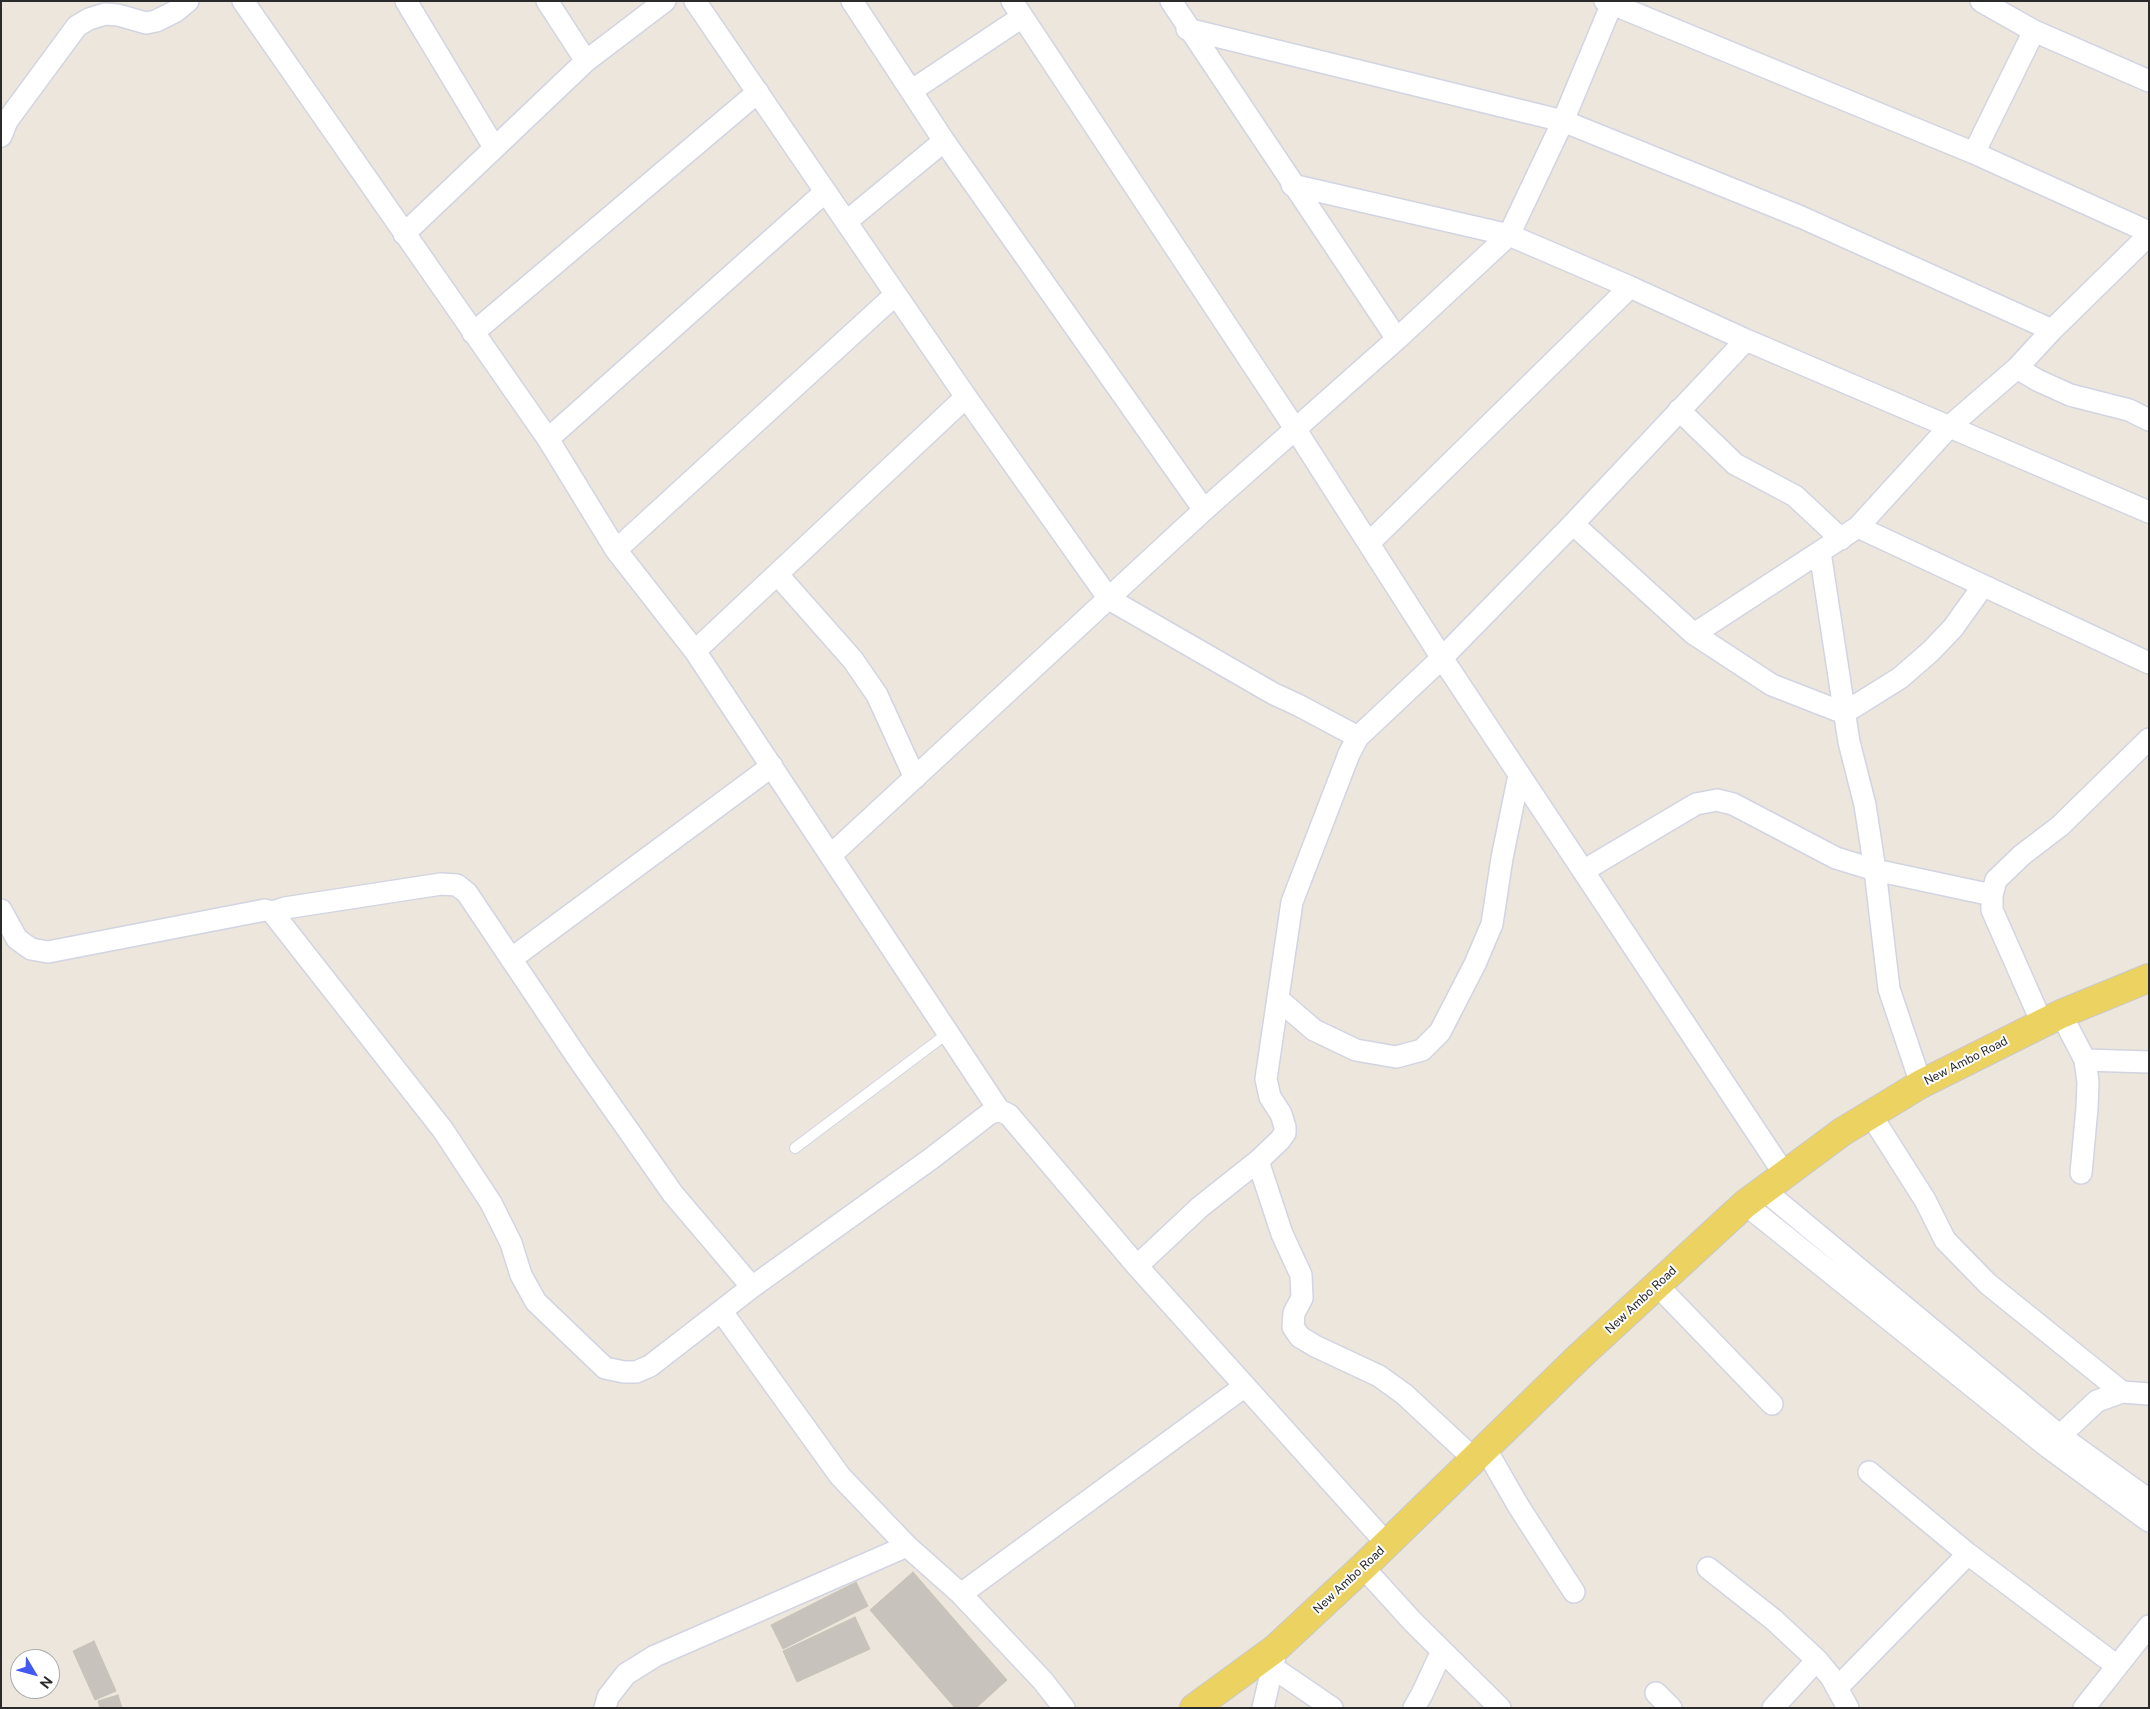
<!DOCTYPE html>
<html>
<head>
<meta charset="utf-8">
<style>
	body { margin:0 }
	#map { position:relative; width:2150px; height:1709px; overflow:hidden; background:#ece6dc; font-family:"Public Sans",sans-serif }
	canvas { display:block }
	.frame { position:absolute; inset:0; border:2px solid #2a2a2a; pointer-events:none }
	.north { position:absolute; left:10px; top:1649px; width:50px; height:50px; box-sizing:border-box; background:#fff; border:1px solid #aaa; border-radius:50%; rotate:127deg; font-size:14px; font-weight:700; line-height:20px; text-align:center; color:#2a2a2a }
	.north::after { content:''; display:block; margin:auto; width:18px; height:22px; background:#415af4; clip-path:polygon(50% 0,100% 100%,50% 72%,0 100%) }
</style>
</head>
<body>
<div id="map">
<canvas width="2150" height="1709"></canvas>
<div class="frame"></div>
<div class="north">N</div>
</div>
<script>
const ctx = document.querySelector('canvas').getContext('2d');
ctx.lineJoin = 'round';
function fill(path, color) {
  ctx.fillStyle = color;
  ctx.fill(path, 'evenodd');
}
function shape(rows) {
  const path = new Path2D();
  for (const r of rows) {
    path.moveTo(r[0], r[1]);
    for (let i = 2; i < r.length; i += 2) path.lineTo(r[i], r[i + 1]);
  }
  return path;
}
function trace(path, color, width, dash) {
  ctx.strokeStyle = color;
  ctx.lineWidth = width;
  ctx.lineCap = dash ? 'butt' : 'round';
  ctx.setLineDash(dash || []);
  ctx.stroke(path);
}
function write(font, color, halo, rows, align = 'center') {
  ctx.font = font + ' "Public Sans",sans-serif';
  ctx.lineWidth = 4;
  ctx.setLineDash([]);
  ctx.textBaseline = 'middle';
  ctx.strokeStyle = halo;
  ctx.fillStyle = color;
  for (const [text, x, y, turn = 0] of rows) {
    ctx.save();
    ctx.translate(x, y);
    ctx.rotate((+turn || 0) * Math.PI / 180);
    ctx.textAlign = isNaN(turn) ? turn : align;
    if (halo) ctx.strokeText(text, 0, 0);
    ctx.fillText(text, 0, 0);
    ctx.restore();
  }
}
const building = shape([
	[913,1572,1007,1680,976,1708,955,1708,870,1610,913,1572],
	[856,1582,868,1606,783,1649,771,1625,856,1582],
	[855,1617,870,1649,797,1682,783,1651,855,1617],
	[94,1641,116,1691,95,1700,73,1651,94,1641],
	[118,1695,122,1708,100,1708,98,1701,118,1695]
]);
fill(building, '#c7c3bc');
trace(building, '#c7c2b6', 1);
const lane = shape([
	[795,1148,948,1033]
]);
const street = shape([
	[243,1,548,439,616,550,695,651,999,1110],
	[406,1,494,147],
	[547,1,586,61],
	[695,1,966,397,1109,599,1274,694,1298,705,1358,737],
	[852,1,944,141,1204,510],
	[1012,1,1296,430,1442,658,1785,1175],
	[1171,1,1397,339],
	[1605,1,1974,153,2149,232],
	[1981,1,2034,31,2149,81],
	[1187,29,1563,121,1801,217,2052,330],
	[911,91,1022,17],
	[1,136,7,121,77,26,89,19,105,14,118,15,146,23,156,21,176,11,188,1],
	[1974,153,2034,31],
	[1292,185,1509,235,1630,287,1746,340,2149,512],
	[846,222,944,141],
	[404,234,586,61,665,1],
	[2149,235,2052,330,2017,368,1950,426,1858,527,2149,663],
	[473,333,758,92],
	[2017,368,2037,380,2070,395,2129,410,2149,420],
	[1679,410,1735,464,1795,496,1841,539],
	[548,439,825,192],
	[1573,524,1694,634,1858,527],
	[1369,543,1630,287],
	[616,550,895,295],
	[1820,552,1849,742,1865,805,1875,870,1889,989,1921,1084],
	[777,574,853,660,877,695,915,778],
	[1694,634,1772,685,1844,713,1900,678,1931,651,1953,628,1983,586],
	[695,651,966,397],
	[831,855,1204,510,1397,339,1509,235,1563,121,1613,1],
	[1583,871,1696,804,1717,800,1733,804,1836,858,1875,870,1992,895],
	[1,910,17,939,31,949,48,952,265,910,272,912,285,908,441,884,457,885,467,893,579,1060,673,1194,752,1287],
	[272,912,443,1130,491,1203,511,1243,521,1275,536,1302,605,1368,624,1372,636,1372,650,1366,752,1287,932,1158,989,1114,999,1110,1009,1115,1137,1266,1387,1544],
	[511,959,772,766],
	[1278,999,1314,1030,1356,1050,1396,1057,1422,1050,1440,1032,1475,964,1492,924,1502,858,1519,775],
	[2061,1014,2085,1060,2149,1062],
	[2042,1023,1992,910,1992,895,1996,880,2022,855,2060,826,2149,739],
	[1871,1115,1925,1200,1945,1240,1988,1284,2122,1392],
	[1258,1161,1282,1234,1301,1275,1302,1298,1294,1313,1293,1327,1300,1337,1315,1346,1379,1376,1404,1394,1474,1459],
	[2081,1173,2087,1108,2088,1082,2085,1060],
	[1764,1190,2059,1435,2149,1500],
	[1745,1204,2048,1447,2149,1521],
	[1137,1266,1200,1207,1258,1161,1280,1140,1285,1133,1285,1127,1281,1114,1270,1097,1266,1079,1292,902,1349,754,1358,737,1442,658,1573,524,1746,340],
	[1657,1285,1772,1404],
	[722,1312,840,1476,907,1546,961,1594,1043,1681,1064,1708],
	[2050,1445,2097,1401,2122,1392,2149,1394],
	[1485,1448,1519,1507,1574,1592],
	[1869,1472,1968,1554,2117,1666],
	[1363,1567,1413,1622,1500,1708],
	[1708,1568,1774,1620,1817,1660,1831,1677,1848,1708],
	[961,1594,1245,1386],
	[1272,1667,1332,1708],
	[1837,1688,1968,1554],
	[1656,1693,1671,1708],
	[605,1708,608,1697,626,1674,655,1656,907,1546],
	[1263,1708,1275,1656],
	[1414,1708,1422,1694,1442,1651],
	[1773,1708,1817,1660],
	[2084,1708,2149,1626]
]);
const primary = shape([
	[1194,1708,1276,1648,1363,1567,1580,1356,1745,1204,1842,1132,1921,1084,2061,1014,2149,978]
]);
trace(lane, '#d2d4e2', 12);
trace(street, '#d2d4e2', 24);
trace(primary, '#c8c8c8', 30);
trace(lane, '#fff', 10);
trace(street, '#fff', 21);
trace(primary, '#ecd361', 28);
write('12px', '#2a2a2a', '#fff', [
	["New Ambo Road",1966,1061,-27],
	["New Ambo Road",1641,1300,-43],
	["New Ambo Road",1349,1580,-43]
]);
</script>
</body>
</html>
